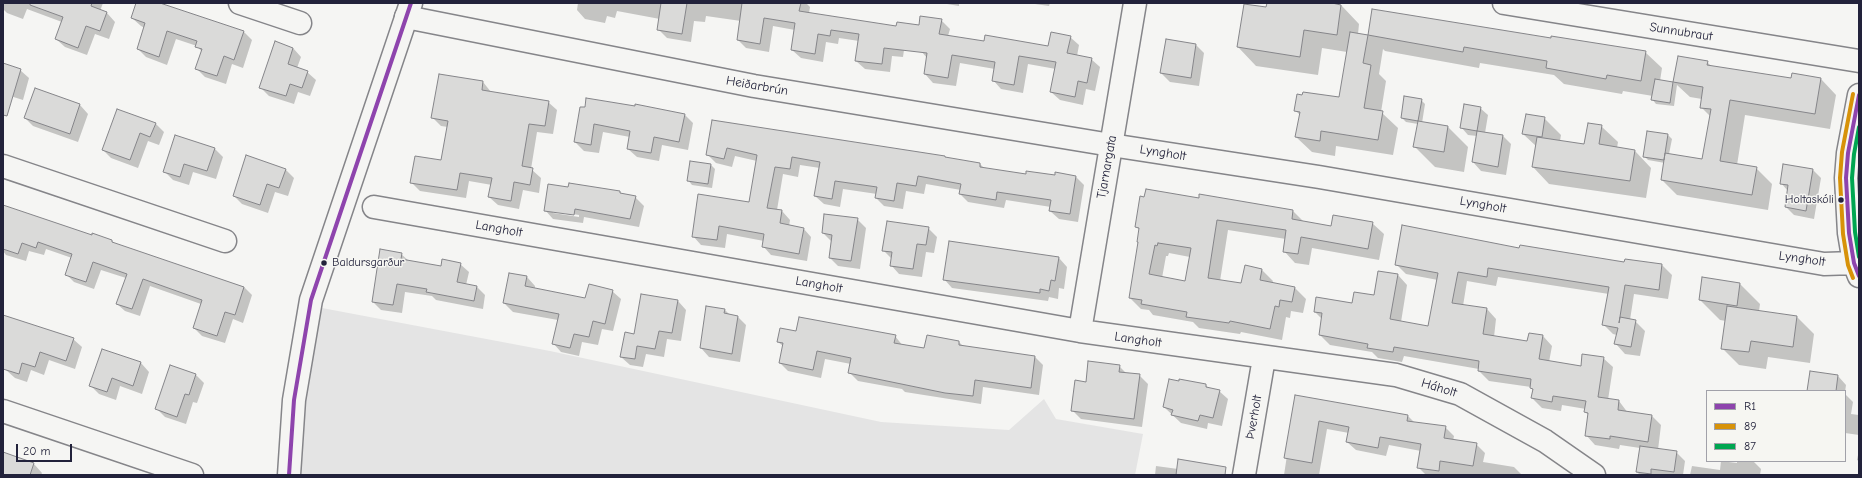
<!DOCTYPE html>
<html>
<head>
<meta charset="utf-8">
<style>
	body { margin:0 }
	#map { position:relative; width:1862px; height:478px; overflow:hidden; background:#f5f5f3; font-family:"Comic Neue",sans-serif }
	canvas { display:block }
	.frame { position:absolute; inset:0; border:4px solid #22223b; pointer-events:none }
	.legend { position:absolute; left:1706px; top:390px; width:140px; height:72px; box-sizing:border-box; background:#f6f6f2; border:1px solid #a1a1a9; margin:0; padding:5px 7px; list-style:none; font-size:12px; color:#22223b }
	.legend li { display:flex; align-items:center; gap:8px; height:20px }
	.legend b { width:20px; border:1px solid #a1a1a9 }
	.scale { position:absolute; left:16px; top:444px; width:56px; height:18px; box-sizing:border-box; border:2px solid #22223b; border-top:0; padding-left:5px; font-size:12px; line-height:14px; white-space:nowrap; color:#22223b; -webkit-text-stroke:3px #f6f6f2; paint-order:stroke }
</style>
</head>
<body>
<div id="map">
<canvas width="1862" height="478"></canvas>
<div class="frame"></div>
<ul class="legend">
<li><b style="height:5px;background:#8e44ad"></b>R1</li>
<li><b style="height:5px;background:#d79209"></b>89</li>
<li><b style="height:5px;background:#00a651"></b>87</li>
</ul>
<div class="scale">20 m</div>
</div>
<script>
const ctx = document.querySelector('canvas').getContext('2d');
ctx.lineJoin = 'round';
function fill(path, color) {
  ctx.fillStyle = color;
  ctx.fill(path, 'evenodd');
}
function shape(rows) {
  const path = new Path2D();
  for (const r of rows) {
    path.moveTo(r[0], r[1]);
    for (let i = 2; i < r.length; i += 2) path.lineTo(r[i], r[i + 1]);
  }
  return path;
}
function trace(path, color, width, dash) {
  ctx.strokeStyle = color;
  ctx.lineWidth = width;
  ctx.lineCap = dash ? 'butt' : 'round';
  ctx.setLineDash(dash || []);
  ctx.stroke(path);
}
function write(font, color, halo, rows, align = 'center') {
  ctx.font = font + ' "Comic Neue",sans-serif';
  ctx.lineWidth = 3;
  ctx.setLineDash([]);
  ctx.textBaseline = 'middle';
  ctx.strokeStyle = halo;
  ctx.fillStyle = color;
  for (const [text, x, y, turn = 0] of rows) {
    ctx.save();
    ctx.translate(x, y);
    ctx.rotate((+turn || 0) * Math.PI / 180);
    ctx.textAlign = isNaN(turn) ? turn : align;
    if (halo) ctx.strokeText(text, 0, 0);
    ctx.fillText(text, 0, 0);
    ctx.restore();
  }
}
fill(shape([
	[322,308,550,351,881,422,1009,430,1044,399,1056,419,1143,434,1135,475,302,475,298,455,302,375]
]), '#e4e4e4');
fill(shape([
	[3,3,103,3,100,11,107,13,115,22,109,39,95,34,87,55,65,47,56,39,62,22,27,9,23,19,7,13,3,9],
	[138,3,159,3,244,32,252,40,243,68,232,64,226,84,205,77,196,68,202,52,197,46,176,39,167,65,146,57,138,49,145,28,141,26,132,18],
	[578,3,806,3,810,7,809,13,906,36,903,57,892,56,890,72,865,69,856,61,859,41,839,38,838,44,826,42,823,62,801,58,792,50,795,30,773,26,769,52,746,48,738,40,741,21,706,16,705,22,694,21,691,42,667,38,659,30,660,19,617,11,615,18,607,16,605,23,585,19,577,10],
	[941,3,959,3,959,6],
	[1028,3,1050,3,1049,6],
	[1268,3,1326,3,1341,5,1359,24,1358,34,1369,36,1373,10,1552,39,1645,52,1662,68,1660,81,1674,83,1678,57,1707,62,1711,66,1792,80,1821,79,1836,95,1830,129,1745,115,1737,165,1756,168,1772,184,1768,210,1677,195,1662,180,1665,163,1648,160,1644,156,1668,135,1672,139,1669,154,1703,160,1710,116,1701,107,1702,99,1690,97,1677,85,1674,106,1656,104,1652,99,1653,96,1623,91,1622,94,1564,84,1554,75,1480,63,1479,68,1385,51,1383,49,1379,74,1386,81,1381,112,1398,128,1393,155,1336,146,1335,156,1312,152,1296,137,1300,115,1295,110,1340,99,1347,52,1322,48,1318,75,1256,66,1238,47,1267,8],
	[941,20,950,29,948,36,985,42,1049,47,1070,37,1079,45,1077,56,1091,59,1100,67,1095,91,1086,89,1083,105,1060,100,1051,92,1056,69,1028,64,1023,93,1001,89,993,80,995,69,960,63,956,86,933,83,925,74,927,58,921,51],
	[1196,45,1204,53,1199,86,1170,82,1161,73],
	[293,48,301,57,297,68,307,72,316,80,310,96,298,92,294,104,269,96,260,87],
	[3,64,20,70,29,78,23,100,4,94,3,98],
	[483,82,491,92,548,102,557,110,553,134,537,132,531,169,541,178,539,193,523,190,519,209,498,205,489,197,492,185,469,181,466,198,420,191,411,182,442,161,448,127,441,126,432,117],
	[35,89,80,105,88,114,78,142,33,126,25,118],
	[1421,100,1425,104,1422,123,1448,127,1468,147,1464,172,1435,167,1415,147,1418,124,1406,122,1402,118],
	[581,108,684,114,693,123,688,150,662,145,659,161,637,157,628,149,630,137,603,132,599,153,584,151,575,142],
	[1480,108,1488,115,1485,133,1503,136,1511,144,1506,175,1481,171,1473,162,1477,136,1468,135,1461,127],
	[1544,118,1561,135,1560,141,1585,145,1601,126,1618,142,1617,148,1635,151,1651,168,1646,198,1549,184,1533,167,1536,146,1523,134],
	[713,121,945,157,947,158,980,164,985,169,1027,175,1076,177,1084,185,1078,222,1059,219,1050,211,1051,207,1006,200,1004,208,968,202,960,194,961,190,926,184,924,194,906,191,903,209,884,206,876,198,877,194,843,189,840,207,824,204,815,196,820,168,800,165,798,177,783,174,777,210,782,211,790,220,789,226,803,228,811,237,807,261,771,255,763,246,764,241,727,234,725,248,701,245,693,236,749,203,757,161,735,156,732,167,716,163,707,154],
	[155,123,164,132,159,145,148,141,138,168,111,158,103,150],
	[214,148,223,157,216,179,193,172,189,185,173,180,165,172],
	[711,165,715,169,712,188,692,185,688,180],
	[286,170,294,178,288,196,275,192,268,213,242,204,234,196],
	[1813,170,1821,178,1814,219,1794,215,1786,207,1788,191,1781,183],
	[620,192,622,194,635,197,644,206,639,227,584,217,583,223,553,219,545,210],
	[553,211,579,215,579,217,553,213],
	[1200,199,1293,211,1304,222,1332,227,1372,223,1384,234,1379,260,1312,248,1309,265,1295,263,1284,251,1286,239,1228,230,1220,281,1242,284,1262,270,1273,281,1272,284,1295,288,1306,299,1303,313,1291,311,1290,318,1286,317,1282,340,1241,332,1240,334,1199,328,1193,322,1153,315,1149,310,1141,309,1130,298,1139,243,1138,242,1140,230,1136,227],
	[1169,253,1190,257,1186,282,1162,278,1166,256,1168,256],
	[3,206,92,236,112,241,116,245,244,287,252,295,243,323,233,319,225,343,202,336,194,328,201,304,150,286,140,316,125,311,117,304,126,278,101,270,94,289,74,282,66,274,72,258,46,249,44,255,29,251,26,261,6,255,3,251],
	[857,219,866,228,860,269,838,266,830,258,831,241,823,233],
	[928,228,937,237,934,253,926,252,922,277,899,274,891,265,892,259,883,250],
	[1520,249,1625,263,1625,260,1662,265,1672,275,1668,299,1634,294,1630,320,1635,321,1645,331,1640,356,1625,354,1616,344,1617,335,1613,334,1604,325,1609,294,1498,277,1496,286,1467,281,1463,306,1487,309,1496,319,1494,337,1528,342,1543,336,1552,346,1549,362,1582,367,1603,358,1613,367,1608,400,1619,401,1628,413,1652,416,1661,425,1658,450,1676,452,1685,461,1683,475,1640,475,1637,472,1640,448,1620,445,1619,449,1595,445,1586,435,1589,415,1585,412,1586,409,1562,405,1561,411,1542,408,1532,398,1533,391,1531,387,1489,381,1479,371,1479,369,1404,356,1402,362,1378,358,1372,352,1330,345,1320,335,1322,319,1315,312,1353,304,1375,296,1398,275,1407,285,1401,322,1429,327,1438,280,1406,274,1396,264],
	[401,254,410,262,441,267,460,264,469,272,466,285,477,287,485,295,483,309,436,300,432,296,405,292,402,313,381,310,373,302],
	[1059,258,1067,267,1064,289,1059,288,1058,299,1049,297,1048,301,952,288,944,279],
	[527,277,535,286,535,289,586,299,612,291,621,299,613,331,602,329,598,345,582,342,579,356,561,352,553,343,558,320,513,312,504,303],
	[1703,278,1740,284,1760,304,1759,311,1797,317,1814,334,1810,363,1768,357,1766,369,1739,365,1722,348,1726,321,1720,320,1700,300],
	[678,301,686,310,681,341,667,339,664,357,646,354,643,367,630,365,621,357,635,335],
	[725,310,730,315,737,316,746,325,740,362,709,357,701,348],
	[3,316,73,339,82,347,75,369,49,360,44,375,31,370,27,382,15,378,6,370,3,344],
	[797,332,895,336,903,346,925,350,959,342,964,347,1035,357,1043,365,1039,395,983,387,981,404,905,392,902,389,858,381,849,372,851,364,825,359,821,378,788,371,780,363,783,346,778,342],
	[103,350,141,363,149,372,142,394,120,386,116,400,99,394,91,386],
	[1119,366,1127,374,1139,375,1148,384,1142,427,1081,419,1072,410,1086,383],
	[196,375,204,383,197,403,193,402,186,424,165,417,157,409],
	[1838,376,1846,385,1845,392,1808,391],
	[1206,385,1209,389,1219,391,1228,399,1222,426,1208,423,1207,429,1181,423,1164,407],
	[1845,394,1853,402,1851,414,1859,415,1859,435,1845,433],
	[1296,396,1408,416,1415,423,1445,427,1454,436,1453,441,1476,444,1485,453,1483,462,1514,467,1522,475,1426,475,1418,467,1421,451,1389,445,1386,456,1356,450,1347,442,1349,433,1327,429,1319,475,1284,475],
	[1859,450,1859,461,1857,460],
	[3,453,34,464,42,473,41,475,3,475],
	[1721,461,1737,463,1737,461,1753,461,1761,469,1760,475,1690,475,1692,466,1720,470],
	[1156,466,1178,469,1213,475,1155,475]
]), '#0003');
const building = shape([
	[30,3,92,3,91,6,107,12,100,31,86,26,78,48,55,39,63,17,30,5,30,3],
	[136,3,160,3,244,31,234,60,224,56,217,76,195,69,202,49,195,47,197,41,167,31,159,57,137,49,145,23,131,18,136,3],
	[661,3,687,3,682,34,657,30,661,3],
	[742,3,801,3,799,11,896,26,897,22,919,25,920,16,942,19,939,34,984,41,985,35,1048,46,1051,32,1071,36,1067,53,1092,58,1087,83,1078,81,1075,97,1050,92,1056,62,1019,56,1014,85,992,81,995,62,952,55,948,78,924,74,927,53,884,48,882,64,855,61,859,34,831,30,830,36,818,34,815,54,791,50,795,23,764,18,760,44,737,40,742,3],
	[1267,3,1332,3,1341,5,1337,35,1304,30,1300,57,1237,47,1244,4,1266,7,1267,3],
	[1372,9,1551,38,1551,36,1646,51,1641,81,1607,75,1606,79,1546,68,1547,61,1464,47,1463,52,1368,35,1372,9],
	[1350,32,1368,35,1363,63,1371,65,1364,108,1383,111,1378,140,1321,131,1320,141,1295,137,1300,112,1294,111,1297,94,1302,95,1303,92,1339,97,1350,32],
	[1166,39,1196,44,1191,78,1160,73,1166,39],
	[275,41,293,48,288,64,308,71,302,88,290,84,286,96,259,88,275,41],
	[1678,56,1708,61,1707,65,1791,78,1792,73,1821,78,1815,114,1730,100,1720,161,1757,167,1752,195,1661,180,1665,153,1702,159,1711,109,1700,108,1703,87,1673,82,1678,56],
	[3,63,21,69,7,116,3,115,3,63],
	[439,74,483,81,482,90,549,101,545,126,529,124,522,166,533,168,530,185,514,182,511,201,488,197,492,178,460,173,457,190,410,183,415,156,441,160,448,121,431,118,439,74],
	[1655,79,1673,82,1670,103,1651,100,1655,79],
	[35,88,80,104,70,134,24,118,35,88],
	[1404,96,1422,99,1418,121,1401,118,1404,96],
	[586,98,635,106,635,104,685,114,679,142,654,137,651,153,627,149,630,131,594,124,591,145,574,142,580,107,585,107,586,98],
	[1464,104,1481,107,1477,131,1460,128,1464,104],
	[117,109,156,123,150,137,140,133,130,160,102,150,117,109],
	[1526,114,1545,117,1542,137,1522,134,1526,114],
	[712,120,945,156,945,157,980,163,980,167,1026,174,1026,171,1055,175,1055,172,1076,176,1070,214,1049,211,1051,200,997,192,996,200,959,194,961,184,918,176,916,186,897,183,894,201,875,198,877,187,835,181,832,199,814,196,820,162,792,157,790,169,775,167,767,208,782,210,780,223,804,228,799,254,762,247,764,234,719,226,717,240,692,237,698,194,749,202,757,155,727,148,724,159,706,155,712,120],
	[1418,121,1448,126,1444,152,1413,147,1418,121],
	[1588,123,1602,125,1599,144,1635,150,1630,181,1532,167,1537,137,1584,144,1588,123],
	[1477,131,1503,135,1498,167,1472,162,1477,131],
	[1647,131,1668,134,1664,160,1643,157,1647,131],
	[175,135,215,148,207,171,184,164,180,177,163,172,175,135],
	[246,155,286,169,279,188,267,184,260,205,233,196,246,155],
	[690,161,711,164,708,184,687,181,690,161],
	[1783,164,1813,169,1806,211,1785,207,1788,185,1780,184,1783,164],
	[569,183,620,191,620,193,636,196,630,219,575,209,574,215,544,211,548,184,568,187,569,183],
	[1146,189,1199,198,1199,194,1293,210,1292,219,1331,226,1333,215,1373,222,1368,249,1301,237,1298,254,1283,252,1286,230,1217,220,1208,278,1241,283,1245,265,1262,269,1260,280,1295,287,1292,302,1280,300,1279,307,1275,306,1270,329,1230,321,1229,323,1186,317,1187,312,1141,304,1142,300,1129,298,1138,242,1137,242,1139,228,1135,227,1140,196,1144,197,1146,189],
	[1158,243,1191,248,1185,281,1149,274,1155,245,1157,246,1158,243],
	[3,205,92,235,92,233,112,240,112,242,244,287,235,315,225,312,217,336,193,328,202,300,143,279,132,309,116,304,127,274,93,262,86,282,65,275,72,254,38,242,36,248,22,243,18,254,3,249,3,205],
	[824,214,858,218,851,261,829,258,832,235,822,233,824,214],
	[887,221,929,227,926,245,917,244,913,269,890,266,892,252,882,251,887,221],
	[1402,225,1519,248,1520,245,1624,262,1625,259,1662,264,1659,290,1625,285,1619,323,1620,317,1636,320,1631,347,1614,344,1618,328,1602,325,1609,287,1488,268,1487,277,1458,272,1452,303,1487,308,1483,334,1527,341,1529,333,1543,335,1539,359,1581,366,1582,354,1604,357,1598,397,1619,400,1618,410,1652,415,1648,442,1610,436,1610,439,1585,436,1588,413,1584,412,1586,401,1553,396,1552,402,1531,398,1533,389,1530,388,1531,379,1478,371,1479,361,1394,347,1393,352,1367,348,1368,344,1319,335,1322,313,1314,312,1316,297,1352,303,1354,292,1374,295,1378,271,1398,274,1390,319,1428,326,1438,273,1395,265,1402,225],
	[949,241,1059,257,1055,281,1051,280,1049,291,1040,289,1040,293,943,280,949,241],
	[380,249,402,253,401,259,441,266,442,259,461,263,457,282,477,286,474,301,426,292,427,289,397,284,393,305,372,302,380,249],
	[509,273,527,276,525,286,585,298,589,284,613,290,605,324,593,321,589,337,574,334,570,348,552,344,559,314,503,303,509,273],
	[1702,277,1740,283,1737,306,1699,300,1702,277],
	[641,294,678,300,672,333,659,331,655,349,637,346,635,359,620,357,625,332,634,334,641,294],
	[706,306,725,309,724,313,738,316,732,354,700,348,706,306],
	[1727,306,1797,316,1793,347,1751,341,1749,352,1721,349,1727,306],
	[3,315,74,338,66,361,40,352,35,367,22,363,19,374,3,369,3,315],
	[799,317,896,335,894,343,924,348,927,335,959,341,959,345,1035,356,1031,388,975,380,973,396,945,393,848,373,851,358,817,351,813,370,779,363,783,343,777,342,780,328,796,331,799,317],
	[102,349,141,362,133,386,112,378,107,392,89,386,102,349],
	[1088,361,1120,365,1119,372,1140,374,1134,419,1071,411,1075,380,1086,382,1088,361],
	[170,365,196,374,189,395,185,394,177,417,155,409,170,365],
	[1810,371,1838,375,1836,391,1807,391,1810,371],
	[1169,379,1179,381,1179,379,1206,384,1206,387,1220,390,1213,418,1200,415,1198,421,1171,415,1173,410,1163,407,1169,379],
	[1295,395,1408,415,1407,421,1446,426,1444,438,1477,443,1473,466,1440,461,1439,471,1417,468,1421,444,1380,437,1378,448,1346,442,1349,427,1319,421,1312,463,1284,458,1295,395],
	[1640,446,1677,451,1674,472,1651,469,1651,474,1636,472,1640,446],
	[3,452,34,463,30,475,3,475,3,452],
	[1178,459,1226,467,1225,475,1176,475,1178,459]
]);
fill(building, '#dadad9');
trace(building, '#858589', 1);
const street = shape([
	[240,3,300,23],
	[1504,3,1859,61],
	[406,17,754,86,1111,145,1319,177,1824,264,1854,263],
	[1859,95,1848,153,1846,178,1849,233,1854,263,1859,276],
	[3,166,225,241],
	[374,207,1080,331,1396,375,1460,394,1545,441,1594,475],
	[1080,331,1135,3],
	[3,411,192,475],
	[1244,475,1264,358]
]);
const secondary = shape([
	[289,475,294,400,311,300,411,3]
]);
trace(street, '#858589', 25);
trace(secondary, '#858589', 25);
trace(street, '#f5f5f3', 22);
trace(secondary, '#f5f5f3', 22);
trace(shape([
	[1859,95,1848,153,1846,178,1849,233,1854,263,1859,276],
	[289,475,294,400,311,300,411,3]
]), '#8e44ad', 4);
trace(shape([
	[1853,94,1842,152,1840,178,1843,234,1848,265,1853,278]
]), '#d79209', 4);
trace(shape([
	[1859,127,1854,154,1852,178,1855,232,1859,257]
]), '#00a651', 4);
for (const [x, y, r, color] of [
	[1841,200,3.5,"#22223b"],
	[324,263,3.5,"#22223b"]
]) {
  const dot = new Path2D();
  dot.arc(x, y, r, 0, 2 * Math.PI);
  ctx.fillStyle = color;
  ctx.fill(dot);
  trace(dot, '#f6f6f2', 1.5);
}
write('12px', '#22223b', '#f6f6f2', [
	["Holtaskóli",1834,200],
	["Baldursgarður",332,263,"left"]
], 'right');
write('13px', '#22223b', '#f6f6f2', [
	["Sunnubraut",1681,32,9],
	["Heiðarbrún",757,86,10],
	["Lyngholt",1163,153,9],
	["Tjarnargata",1107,167,-80],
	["Lyngholt",1483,205,10],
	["Langholt",499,229,10],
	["Lyngholt",1802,259,8],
	["Langholt",819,285,10],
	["Langholt",1138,340,8],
	["Háholt",1439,388,17],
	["Þverholt",1254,417,-80]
]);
</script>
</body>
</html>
